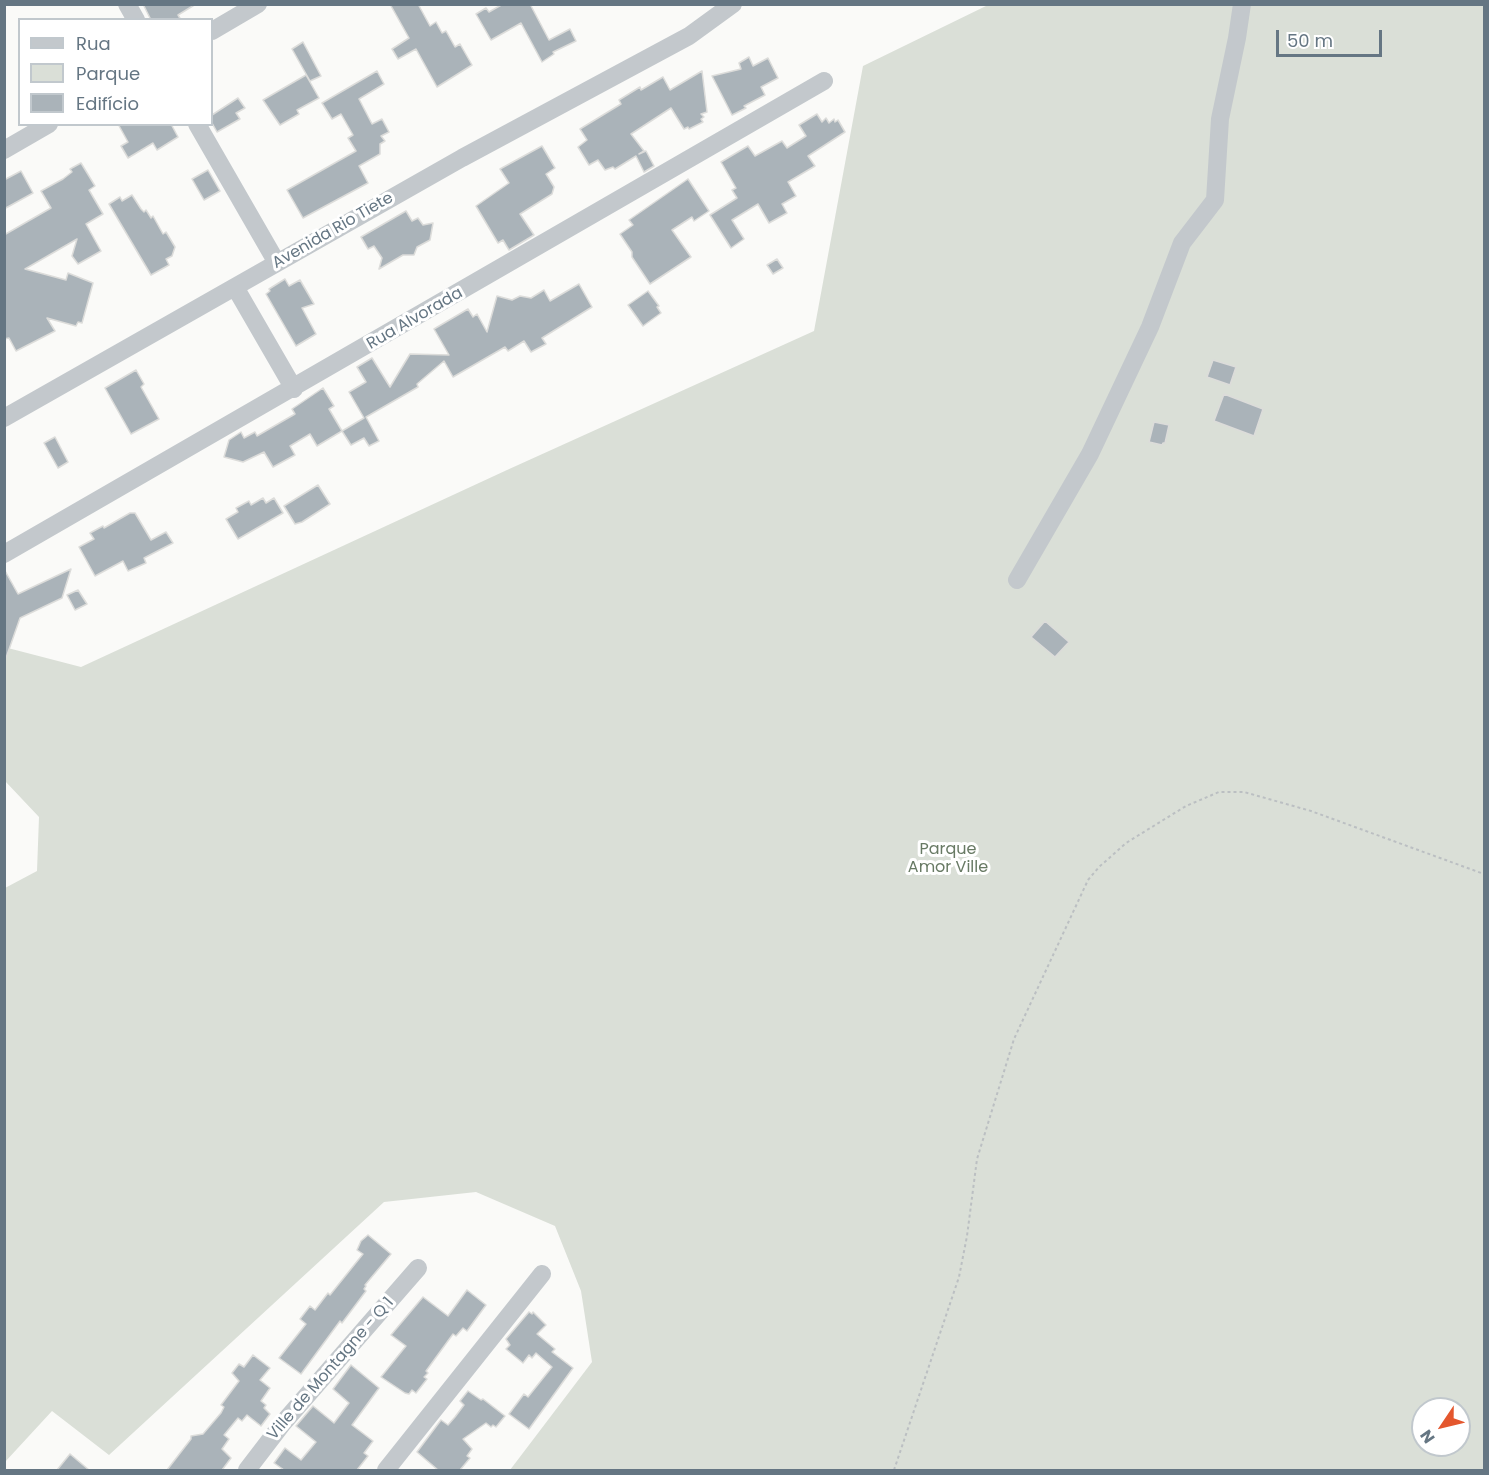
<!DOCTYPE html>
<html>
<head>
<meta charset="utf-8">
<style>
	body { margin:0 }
	#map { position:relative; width:1489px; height:1475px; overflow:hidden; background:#fafaf8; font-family:Poppins,sans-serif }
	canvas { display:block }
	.frame { position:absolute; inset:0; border:6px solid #657683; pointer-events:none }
	.legend { position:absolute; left:18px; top:18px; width:195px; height:108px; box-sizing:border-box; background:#fff; border:2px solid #c1c8cd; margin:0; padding:8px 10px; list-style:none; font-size:18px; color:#657683 }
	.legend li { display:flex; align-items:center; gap:12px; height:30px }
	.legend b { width:30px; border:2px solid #c1c8cd }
	.north { position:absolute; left:1411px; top:1397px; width:60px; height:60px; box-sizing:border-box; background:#fff; border:2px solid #c1c8cd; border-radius:50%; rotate:235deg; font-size:16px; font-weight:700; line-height:24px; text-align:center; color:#657683 }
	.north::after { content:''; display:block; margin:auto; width:21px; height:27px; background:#e4572e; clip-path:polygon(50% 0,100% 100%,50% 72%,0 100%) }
	.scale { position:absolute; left:1276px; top:30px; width:106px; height:27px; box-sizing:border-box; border:3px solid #657683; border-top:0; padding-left:8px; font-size:18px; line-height:21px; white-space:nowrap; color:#657683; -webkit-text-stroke:4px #fff; paint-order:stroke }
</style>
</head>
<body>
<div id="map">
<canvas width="1489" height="1475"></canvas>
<div class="frame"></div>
<ul class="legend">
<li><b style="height:8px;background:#c3c8cc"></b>Rua</li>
<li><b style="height:16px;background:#dadfd7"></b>Parque</li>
<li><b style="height:16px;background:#aab3b9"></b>Edifício</li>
</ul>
<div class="north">N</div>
<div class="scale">50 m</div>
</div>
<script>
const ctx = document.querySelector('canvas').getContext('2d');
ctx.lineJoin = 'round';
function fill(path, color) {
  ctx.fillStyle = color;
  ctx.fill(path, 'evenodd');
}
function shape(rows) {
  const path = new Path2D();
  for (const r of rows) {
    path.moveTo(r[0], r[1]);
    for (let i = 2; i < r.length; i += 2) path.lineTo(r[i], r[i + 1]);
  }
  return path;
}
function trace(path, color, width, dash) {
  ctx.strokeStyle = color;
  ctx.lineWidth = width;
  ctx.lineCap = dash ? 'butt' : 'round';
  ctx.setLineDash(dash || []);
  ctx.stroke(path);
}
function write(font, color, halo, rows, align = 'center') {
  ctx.font = font + ' Poppins,sans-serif';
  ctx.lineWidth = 6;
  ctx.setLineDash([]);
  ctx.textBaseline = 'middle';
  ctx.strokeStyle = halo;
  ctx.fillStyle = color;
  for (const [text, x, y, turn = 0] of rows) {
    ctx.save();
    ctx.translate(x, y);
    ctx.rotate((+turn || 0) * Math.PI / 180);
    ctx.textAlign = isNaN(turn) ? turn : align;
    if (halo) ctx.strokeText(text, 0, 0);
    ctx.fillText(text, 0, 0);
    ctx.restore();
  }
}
fill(shape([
	[988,5,1484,5,1484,1470,510,1470,592,1362,581,1291,555,1226,476,1192,384,1202,109,1455,52,1411,5,1462,5,888,37,871,39,817,5,781,4,647,81,667,507,470,814,331,863,66],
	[1423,1409,1459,1409,1459,1445,1423,1445]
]), '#dadfd7');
const building = shape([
	[143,4,196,4,178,15,181,20,151,20,143,4],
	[390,4,418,4,430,26,436,22,442,33,446,31,455,47,460,44,472,65,437,87,416,49,398,59,392,49,409,38,390,4],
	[503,4,530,4,549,40,570,29,576,41,553,52,554,54,542,62,521,23,491,40,476,14,486,8,489,12,503,4],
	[303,42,321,76,310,81,292,49,303,42],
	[749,57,753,66,768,58,778,78,761,87,765,95,744,106,746,108,732,115,712,76,741,69,739,63,749,57],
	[377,71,384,84,359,99,372,124,382,119,389,132,381,136,385,141,380,144,380,154,359,166,368,183,303,218,287,190,356,151,348,138,353,135,341,114,332,119,322,103,377,71],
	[702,71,707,112,701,114,704,117,701,119,703,122,689,129,688,127,684,129,671,108,631,134,644,151,639,154,646,151,654,166,644,172,636,156,615,169,613,167,605,170,598,160,589,165,578,147,587,140,580,129,621,104,619,100,640,87,641,90,663,77,670,90,702,71],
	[306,75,319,98,297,110,299,114,280,125,263,100,306,75],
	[238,98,245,108,236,113,240,119,217,132,212,123,212,115,238,98],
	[817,114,822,122,826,118,829,123,834,119,835,122,838,120,845,132,808,156,815,166,788,182,796,196,782,204,787,213,769,223,758,204,732,220,744,239,731,248,710,215,737,198,732,190,736,188,721,162,748,146,755,156,782,141,787,148,806,136,799,125,817,114],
	[118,124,171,124,178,137,157,150,153,143,128,158,121,146,128,142,118,124],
	[542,146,555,168,546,174,554,187,552,194,520,214,534,235,509,250,503,240,498,243,476,206,509,183,500,169,542,146],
	[81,163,95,186,89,190,103,214,86,224,101,251,78,264,72,256,77,239,25,269,66,280,68,273,93,283,82,323,78,322,76,326,47,318,55,331,16,351,9,338,4,339,4,235,51,208,41,191,63,179,72,172,70,169,81,163],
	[208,170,220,191,204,200,192,179,208,170],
	[21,171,33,193,4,209,4,180,21,171],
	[688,179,709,211,694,221,692,217,672,230,691,257,650,284,632,257,632,252,620,234,633,225,629,220,688,179],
	[132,195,141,209,144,212,146,210,151,218,153,216,163,234,166,232,175,247,172,256,166,259,169,265,151,275,109,204,120,197,122,201,132,195],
	[406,211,412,221,418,218,423,225,433,223,430,240,417,247,414,255,403,255,379,269,382,258,374,246,368,249,361,237,406,211],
	[777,259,783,268,773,274,767,265,777,259],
	[285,279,289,286,300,280,314,304,302,308,316,334,296,346,266,294,270,291,269,289,285,279],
	[579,284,592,307,542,338,546,344,531,352,524,341,508,351,505,347,453,377,444,361,417,384,418,387,366,417,379,441,369,446,364,438,351,445,342,431,364,418,349,392,366,382,357,367,372,358,390,387,410,354,449,355,434,329,468,309,473,317,477,314,487,332,497,296,512,300,520,296,531,298,544,290,550,301,579,284],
	[648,291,659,306,657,307,661,313,643,326,628,305,648,291],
	[1213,360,1236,367,1230,385,1207,377,1213,360],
	[136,370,144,384,141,387,159,419,131,434,105,388,136,370],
	[323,388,334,406,329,409,342,431,317,446,310,434,290,446,295,455,273,467,264,452,243,462,224,457,229,440,241,432,244,438,255,432,257,436,295,414,292,409,323,388],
	[1224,394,1263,409,1254,436,1214,421,1224,394],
	[1154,422,1169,425,1165,443,1163,443,1162,445,1149,442,1154,422],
	[55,437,68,462,58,468,44,443,55,437],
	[318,485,330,504,302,522,295,524,284,506,318,485],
	[263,498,266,503,274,498,283,513,238,539,226,519,238,512,236,508,249,501,251,505,263,498],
	[130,513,135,513,151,540,166,532,173,543,144,558,146,563,128,571,123,561,95,576,79,547,94,539,90,533,103,526,104,528,130,513],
	[4,569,18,594,71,569,62,598,20,618,6,658,4,658,4,569],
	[78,590,87,604,75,610,67,595,78,590],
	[1045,621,1069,642,1055,657,1031,637,1045,621],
	[368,1235,391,1254,365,1285,366,1286,364,1289,366,1291,342,1323,340,1321,301,1374,279,1358,306,1324,300,1319,310,1306,315,1310,328,1293,330,1295,363,1254,357,1250,361,1241,368,1235],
	[467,1290,486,1305,467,1331,463,1328,456,1336,453,1334,426,1371,428,1373,424,1377,427,1379,416,1393,412,1390,409,1394,405,1393,381,1377,406,1346,391,1335,423,1297,448,1316,467,1290],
	[529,1312,532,1314,533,1312,546,1325,537,1334,555,1349,552,1352,573,1368,529,1429,509,1414,524,1394,528,1397,552,1367,536,1353,532,1358,529,1355,523,1363,506,1349,510,1345,506,1339,529,1312],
	[253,1355,270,1368,260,1380,270,1388,261,1401,266,1405,264,1408,270,1414,261,1426,247,1415,242,1421,238,1418,224,1435,229,1439,222,1449,231,1458,222,1470,167,1470,191,1439,191,1436,203,1434,221,1413,224,1407,221,1405,239,1381,232,1373,239,1364,244,1367,253,1355],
	[351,1365,379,1388,352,1425,373,1441,364,1453,368,1456,357,1470,284,1470,274,1463,285,1448,301,1460,316,1442,296,1426,313,1406,334,1423,349,1403,333,1389,351,1365],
	[468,1391,481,1400,483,1399,505,1416,496,1427,493,1425,491,1427,486,1423,463,1439,472,1449,467,1456,470,1458,460,1470,438,1470,417,1452,441,1420,448,1425,455,1417,464,1405,460,1401,468,1391],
	[70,1454,89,1470,57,1470,70,1454]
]);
fill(building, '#aab3b9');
trace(building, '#dcdcda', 1.5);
trace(shape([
	[894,1470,959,1277,967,1236,977,1159,1014,1039,1088,880,1099,867,1126,843,1186,806,1219,792,1244,792,1311,811,1484,874]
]), '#bbbfc2', 2, [3, 3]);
trace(shape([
	[127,4,136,20],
	[212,31,258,4],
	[197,124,277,263],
	[4,150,49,124],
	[235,287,294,389],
	[4,418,462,158,689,36,733,4],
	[4,554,824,81],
	[1017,580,1090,454,1150,327,1182,243,1215,200,1220,119,1237,38,1242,4],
	[247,1470,283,1423,418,1268],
	[386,1470,542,1274]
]), '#c3c8cc', 18);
write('16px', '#657683', '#fff', [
	["Avenida Rio Tiete",333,231,-30],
	["Rua Alvorada",415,319,-30],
	["Ville de Montagne - Q 1",331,1369,-49]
]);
write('16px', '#687a64', '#fff', [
	["Parque",948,850],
	["Amor Ville",948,868]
]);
</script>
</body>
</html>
